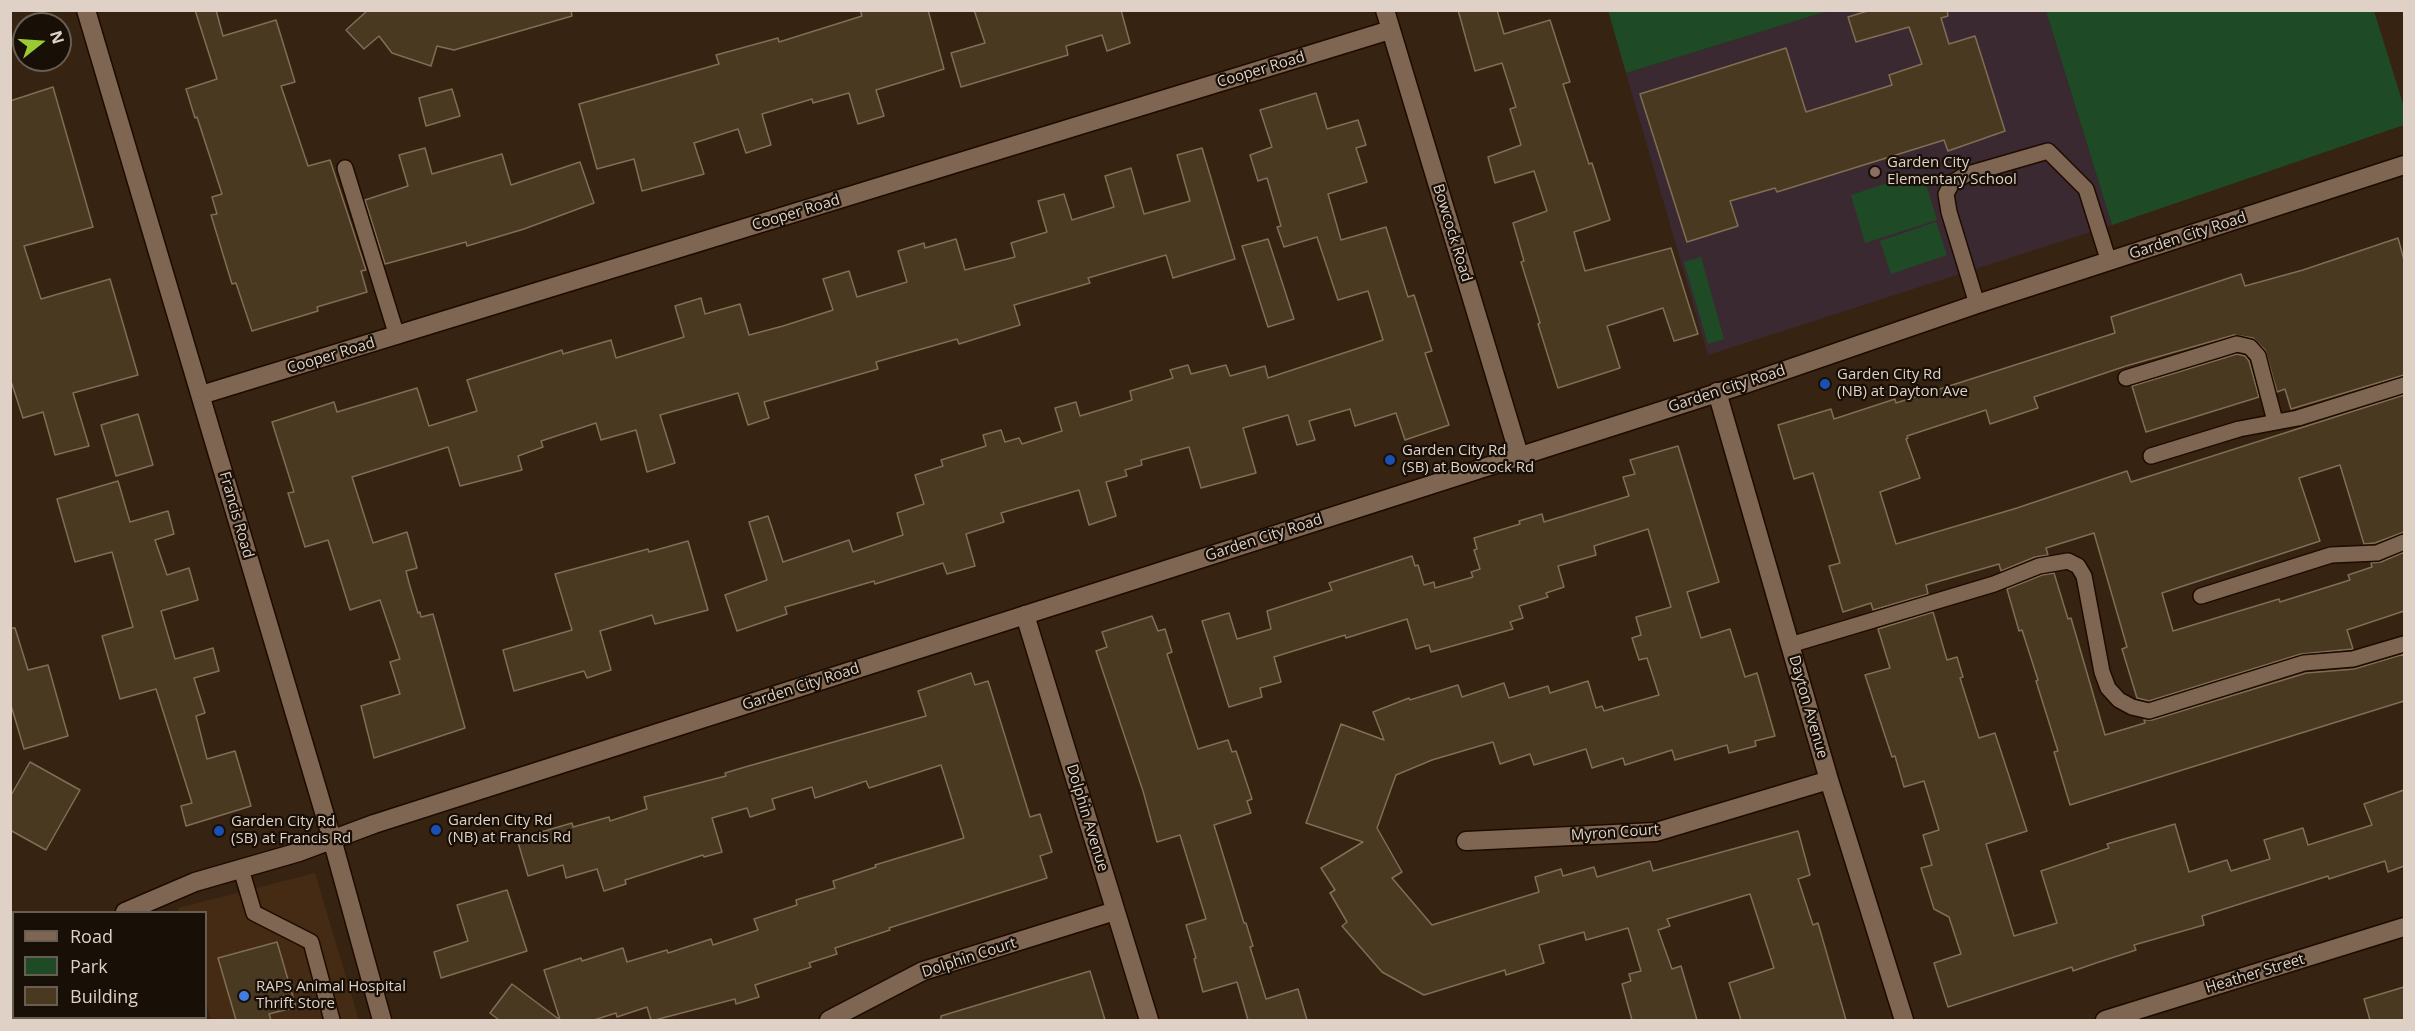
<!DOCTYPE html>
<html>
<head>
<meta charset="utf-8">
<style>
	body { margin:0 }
	#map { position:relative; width:2415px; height:1031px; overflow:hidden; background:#372311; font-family:"Open Sans",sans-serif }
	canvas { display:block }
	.frame { position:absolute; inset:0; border:12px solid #dfd1c6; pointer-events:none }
	.legend { position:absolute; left:12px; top:911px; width:195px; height:108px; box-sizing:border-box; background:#180f07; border:2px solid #685d53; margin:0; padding:8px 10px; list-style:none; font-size:18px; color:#dfd1c6 }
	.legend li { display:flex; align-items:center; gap:12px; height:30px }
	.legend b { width:30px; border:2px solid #685d53 }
	.north { position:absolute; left:12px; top:12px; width:60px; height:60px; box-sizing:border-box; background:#180f07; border:2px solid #685d53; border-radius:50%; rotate:73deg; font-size:16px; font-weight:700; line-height:24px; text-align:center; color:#dfd1c6 }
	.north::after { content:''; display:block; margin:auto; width:21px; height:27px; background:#9bcb33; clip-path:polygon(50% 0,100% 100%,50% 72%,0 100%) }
</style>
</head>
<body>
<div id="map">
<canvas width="2415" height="1031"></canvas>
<div class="frame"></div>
<ul class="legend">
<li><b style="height:8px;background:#7e6652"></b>Road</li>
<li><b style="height:16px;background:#1e4b26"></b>Park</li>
<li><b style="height:16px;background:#493921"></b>Building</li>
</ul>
<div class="north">N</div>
</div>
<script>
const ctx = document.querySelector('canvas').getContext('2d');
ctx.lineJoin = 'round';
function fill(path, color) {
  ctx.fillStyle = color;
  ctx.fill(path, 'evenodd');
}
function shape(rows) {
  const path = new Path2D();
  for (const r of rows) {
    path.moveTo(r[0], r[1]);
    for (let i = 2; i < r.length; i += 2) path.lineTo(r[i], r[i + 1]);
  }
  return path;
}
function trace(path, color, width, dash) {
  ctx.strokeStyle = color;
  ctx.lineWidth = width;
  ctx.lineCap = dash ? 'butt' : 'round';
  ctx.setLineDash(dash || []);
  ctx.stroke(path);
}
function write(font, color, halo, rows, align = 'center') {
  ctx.font = font + ' "Open Sans",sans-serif';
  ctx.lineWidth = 4.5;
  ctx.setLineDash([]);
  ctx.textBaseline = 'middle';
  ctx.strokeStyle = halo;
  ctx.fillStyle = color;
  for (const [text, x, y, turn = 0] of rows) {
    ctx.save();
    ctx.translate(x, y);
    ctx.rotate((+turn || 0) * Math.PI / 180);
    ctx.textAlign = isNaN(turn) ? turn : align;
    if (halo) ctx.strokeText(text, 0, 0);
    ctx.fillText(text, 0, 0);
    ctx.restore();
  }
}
fill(shape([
	[315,873,359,1020,211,1020,206,1001,206,912,179,912,178,908]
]), '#452b13');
fill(shape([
	[1828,11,2046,11,2112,225,1708,355,1626,73]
]), '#3b2932');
fill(shape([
	[1608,10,1828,10,1828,11,1626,73],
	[2046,11,2374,11,2404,107,2404,125,2112,225],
	[1916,174,1924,178,1937,220,1865,243,1851,195],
	[1936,222,1947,255,1891,274,1880,241],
	[1701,257,1724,339,1708,344,1684,262]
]), '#1e4b26');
const building = shape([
	[195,10,216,10,223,36,276,20,295,82,281,86,308,166,330,160,366,270,361,271,367,292,317,307,318,311,252,331,236,283,232,284,211,215,217,214,212,197,222,194,197,117,195,118,186,89,217,79,195,10],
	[368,10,571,10,572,16,454,50,437,46,431,66,392,53,379,36,364,49,346,30,368,10],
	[860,10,928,10,944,69,876,90,884,116,858,124,849,93,813,103,812,99,762,114,771,145,746,153,738,129,694,143,704,174,642,191,634,159,597,169,579,104,719,64,716,55,778,38,779,42,862,16,860,10],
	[974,10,1121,10,1130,43,1107,51,1102,35,1066,46,1068,55,961,87,951,53,985,43,974,10],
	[1458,10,1497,10,1504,34,1550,20,1570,82,1563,84,1589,164,1592,163,1610,220,1574,232,1585,271,1671,248,1698,334,1674,341,1663,308,1607,326,1620,368,1558,388,1538,324,1540,323,1521,262,1524,261,1513,223,1547,211,1534,171,1495,183,1488,157,1521,145,1510,109,1516,107,1502,63,1475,71,1458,10],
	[1871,10,1947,10,1948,16,1941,18,1949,44,1975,36,2005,131,1948,151,1944,140,1777,192,1775,188,1730,201,1738,226,1687,242,1640,94,1786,48,1806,112,1892,85,1889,75,1922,64,1909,27,1856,42,1848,17,1871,10],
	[53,87,93,227,24,246,41,299,110,279,138,375,73,393,89,446,55,455,43,412,23,418,10,378,10,101,53,87],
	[452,89,460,116,426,126,419,98,452,89],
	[1316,93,1327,129,1358,120,1366,145,1356,148,1367,182,1328,194,1341,240,1386,227,1408,297,1414,295,1432,351,1425,353,1449,425,1405,440,1396,413,1355,426,1350,409,1309,421,1315,440,1297,445,1288,415,1243,428,1256,473,1201,488,1189,447,1141,460,1142,465,1125,470,1127,476,1106,482,1116,516,1089,525,1079,490,1001,513,1004,522,966,534,975,566,947,574,943,563,875,584,874,581,785,607,787,614,737,631,725,595,767,580,749,522,768,516,783,562,849,540,853,552,903,535,897,513,924,504,915,475,943,466,941,460,986,446,983,435,1001,430,1005,442,1019,438,1022,444,1062,431,1055,408,1076,402,1080,416,1132,400,1130,391,1173,378,1170,370,1188,365,1191,374,1226,365,1230,376,1265,366,1268,378,1383,340,1368,291,1338,300,1317,237,1284,247,1277,227,1281,226,1267,178,1258,181,1250,155,1272,147,1260,110,1316,93],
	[425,148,432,174,502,154,511,185,580,162,594,203,524,229,467,246,466,242,385,264,365,200,408,186,399,155,425,148],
	[1202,148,1235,259,1173,278,1166,255,1088,278,1090,283,1014,305,1020,325,959,344,957,339,876,362,878,369,764,402,769,418,748,425,738,393,660,415,675,463,647,472,636,430,601,440,596,423,541,441,543,447,518,456,522,470,460,486,448,447,352,477,373,543,407,532,417,568,406,571,409,583,418,613,420,612,421,617,433,614,465,728,374,758,361,706,400,694,390,662,400,659,380,600,350,610,328,540,305,547,288,493,294,492,272,422,334,402,337,412,417,388,429,426,477,411,467,380,562,350,563,354,611,340,616,358,684,337,675,306,701,298,705,314,740,304,749,335,783,326,833,310,823,279,849,271,857,297,907,282,898,251,924,243,925,248,956,239,965,270,1015,257,1011,243,1047,232,1038,201,1064,194,1072,220,1114,207,1105,176,1131,168,1144,214,1190,201,1177,155,1202,148],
	[2398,238,2404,260,2404,375,2291,409,2285,389,2277,392,2265,350,2253,338,2234,335,2126,366,2034,397,2038,408,1990,424,1986,410,1907,436,1908,438,1906,439,1920,478,1880,492,1896,544,2017,508,2127,471,2131,482,2404,395,2404,532,2375,543,2364,544,2340,465,2299,478,2320,541,2162,593,2173,631,2279,599,2280,602,2350,580,2348,575,2372,567,2371,563,2381,562,2404,552,2404,611,2347,630,2353,649,2301,654,2149,701,2137,698,2122,649,2127,647,2094,533,2046,548,2048,555,2035,557,2001,571,1999,564,1926,585,1928,594,1873,610,1871,603,1843,612,1829,566,1840,563,1813,473,1794,479,1778,425,1831,409,1834,419,1895,399,1896,403,2115,333,2111,317,2241,274,2245,286,2303,270,2398,238],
	[1268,239,1294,319,1268,327,1242,246,1268,239],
	[2237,354,2245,356,2249,361,2259,397,2146,432,2132,386,2237,354],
	[138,414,153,465,116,476,101,425,138,414],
	[1678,446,1719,582,1687,592,1701,638,1730,629,1745,677,1757,673,1775,736,1755,741,1756,746,1729,753,1727,745,1675,760,1672,750,1625,765,1623,758,1592,768,1586,749,1534,765,1530,754,1500,764,1493,742,1432,760,1396,775,1377,828,1402,872,1392,878,1432,925,1539,892,1535,877,1561,869,1563,876,1594,867,1597,877,1650,861,1653,871,1798,831,1810,875,1798,879,1813,925,1818,923,1846,1020,1741,1020,1729,983,1774,968,1750,894,1667,919,1670,926,1658,930,1672,969,1681,966,1697,1020,1632,1020,1622,984,1631,981,1629,974,1641,971,1628,928,1586,940,1584,932,1539,945,1544,963,1506,975,1505,970,1424,995,1382,972,1342,926,1347,922,1330,893,1335,890,1321,868,1363,842,1306,823,1341,724,1384,740,1373,712,1409,698,1410,700,1458,685,1462,697,1504,683,1509,698,1548,686,1550,693,1588,681,1596,708,1602,706,1604,711,1659,695,1647,658,1639,660,1632,638,1641,635,1636,617,1671,607,1648,529,1594,546,1596,555,1558,566,1564,587,1546,593,1548,597,1519,606,1523,618,1510,622,1513,629,1431,652,1429,645,1416,649,1407,619,1346,638,1345,635,1274,657,1281,682,1260,688,1262,697,1229,707,1202,621,1229,613,1237,639,1271,629,1267,611,1332,590,1329,583,1412,556,1415,566,1418,565,1424,585,1434,582,1435,588,1473,577,1471,572,1480,569,1474,550,1477,549,1474,538,1520,524,1519,521,1542,514,1544,522,1629,496,1623,477,1635,474,1630,460,1678,446],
	[118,481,130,522,168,511,174,534,155,540,167,575,189,568,198,600,161,611,175,659,213,648,219,671,194,678,205,713,196,716,207,759,235,751,251,806,186,826,181,806,192,803,156,689,120,699,102,636,133,627,112,552,75,562,57,499,118,481],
	[688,541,708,610,655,624,652,615,600,631,611,670,587,678,584,671,514,691,503,650,572,630,555,574,648,549,649,552,688,541],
	[2054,573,2068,619,2071,618,2105,735,2145,723,2144,720,2152,720,2306,673,2354,669,2404,654,2404,701,2070,805,2054,752,2058,751,2036,681,2038,680,2022,630,2019,631,2007,589,2042,575,2054,573],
	[1933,612,1947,660,1957,657,1963,677,1960,678,1979,738,1995,733,2027,831,1986,844,2014,936,2057,923,2041,871,2109,848,2107,844,2175,824,2189,872,2227,860,2231,871,2270,859,2264,840,2303,828,2308,845,2372,825,2364,804,2404,790,2404,866,2388,872,2385,861,2329,879,2328,876,2202,916,2204,925,2134,945,2136,950,2096,963,2073,971,2072,967,1948,1007,1934,963,1961,954,1949,917,1934,909,1921,868,1932,865,1923,835,1939,830,1924,781,1904,787,1895,756,1892,757,1865,675,1890,668,1878,629,1933,612],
	[1152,616,1158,631,1165,629,1172,652,1167,654,1198,749,1228,740,1232,752,1236,751,1252,799,1247,801,1251,813,1214,825,1244,923,1246,923,1253,946,1250,947,1266,999,1298,989,1307,1020,1248,1020,1237,982,1203,992,1194,959,1196,958,1186,925,1206,919,1180,835,1157,842,1143,791,1096,651,1107,647,1102,632,1152,616],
	[10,628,15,628,28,670,48,665,68,736,24,749,10,702,10,628],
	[971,673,975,685,988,681,1030,817,1040,814,1052,852,1040,856,1047,878,889,928,890,930,835,948,837,954,809,963,811,967,755,985,759,997,736,1004,735,999,655,1020,651,1020,647,1007,617,1017,616,1013,594,1020,560,1020,544,970,581,958,582,961,623,948,627,962,667,950,668,953,711,939,713,945,758,930,754,919,797,905,796,900,835,888,833,881,876,867,875,865,964,838,941,765,869,788,866,781,815,798,812,787,772,799,775,809,750,817,747,808,712,818,722,852,704,857,703,855,647,873,625,880,626,884,604,891,597,869,566,878,563,865,528,876,517,839,572,823,573,827,609,817,610,821,647,809,644,797,726,776,725,773,745,767,926,716,918,691,971,673],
	[30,762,80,790,46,850,10,830,10,797,30,762],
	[507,890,527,951,441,978,434,952,468,941,457,905,507,890],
	[277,942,296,1007,269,1014,271,1020,236,1020,218,958,277,942],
	[1090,971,1105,1020,941,1020,941,1016,1090,971],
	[512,984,560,1020,499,1020,490,1013,512,984],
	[2404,987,2404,1020,2370,1020,2364,999,2404,987]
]);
fill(building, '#493921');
trace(building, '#806e55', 1.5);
const service = shape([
	[345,168,397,336],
	[1977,304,1949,212,1946,194,1952,183,1965,175,2048,151,2086,189,2109,262],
	[2126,378,2237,344,2250,347,2258,356,2275,421],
	[2151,456,2239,429,2298,418,2404,385],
	[2201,596,2331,555,2377,553,2404,542],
	[1790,645,1994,584,2039,566,2068,561,2078,566,2084,576,2102,672,2108,688,2119,700,2132,707,2149,711,2304,663,2353,659,2404,644],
	[241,869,254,913,311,942,332,1020]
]);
const minor = shape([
	[1385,10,1519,455],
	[1717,392,1829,780,1904,1020],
	[201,395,1390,30],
	[1025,615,1149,1020],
	[1466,841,1656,832,1829,780],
	[829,1020,923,971,1115,911],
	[2105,1020,2404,927]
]);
const tertiary = shape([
	[86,10,332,839,382,1020],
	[125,912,195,882,299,852,374,824,1745,384,1977,304,2404,165],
	[10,952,14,951]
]);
trace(service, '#1e0b00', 18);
trace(minor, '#1e0b00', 21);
trace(tertiary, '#1e0b00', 21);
trace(service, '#7e6652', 15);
trace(minor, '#7e6652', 18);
trace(tertiary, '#7e6652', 18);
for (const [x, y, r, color] of [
	[1875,172,6,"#8d6e63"],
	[1825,384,6,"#1a4fb4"],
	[1390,460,6,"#1a4fb4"],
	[436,830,6,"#1a4fb4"],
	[219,831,6,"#1a4fb4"],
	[244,996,6,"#3f7fe0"]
]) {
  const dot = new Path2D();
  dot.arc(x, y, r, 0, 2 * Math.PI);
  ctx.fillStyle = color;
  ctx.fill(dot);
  trace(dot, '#180f07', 2);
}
write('15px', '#dfd1c6', '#180f07', [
	["Cooper Road",1261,70,-17],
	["Cooper Road",796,213,-17],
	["Bowcock Road",1452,233,73],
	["Garden City Road",2188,236,-18],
	["Cooper Road",331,356,-17],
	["Garden City Road",1727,389,-18],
	["Francis Road",236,515,74],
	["Garden City Road",1264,538,-18],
	["Garden City Road",801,687,-18],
	["Dayton Avenue",1808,707,74],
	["Dolphin Avenue",1087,818,73],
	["Myron Court",1615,833,-4],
	["Dolphin Court",969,958,-18],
	["Heather Street",2255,974,-17]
]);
write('15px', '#dfd1c6', '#180f07', [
	["Garden City",1887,163],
	["Elementary School",1887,180],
	["Garden City Rd",1837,375],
	["(NB) at Dayton Ave",1837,392],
	["Garden City Rd",1402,451],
	["(SB) at Bowcock Rd",1402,468],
	["Garden City Rd",448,821],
	["(NB) at Francis Rd",448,838],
	["Garden City Rd",231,822],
	["(SB) at Francis Rd",231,839],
	["RAPS Animal Hospital",256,987],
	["Thrift Store",256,1004]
], 'left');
</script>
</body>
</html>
